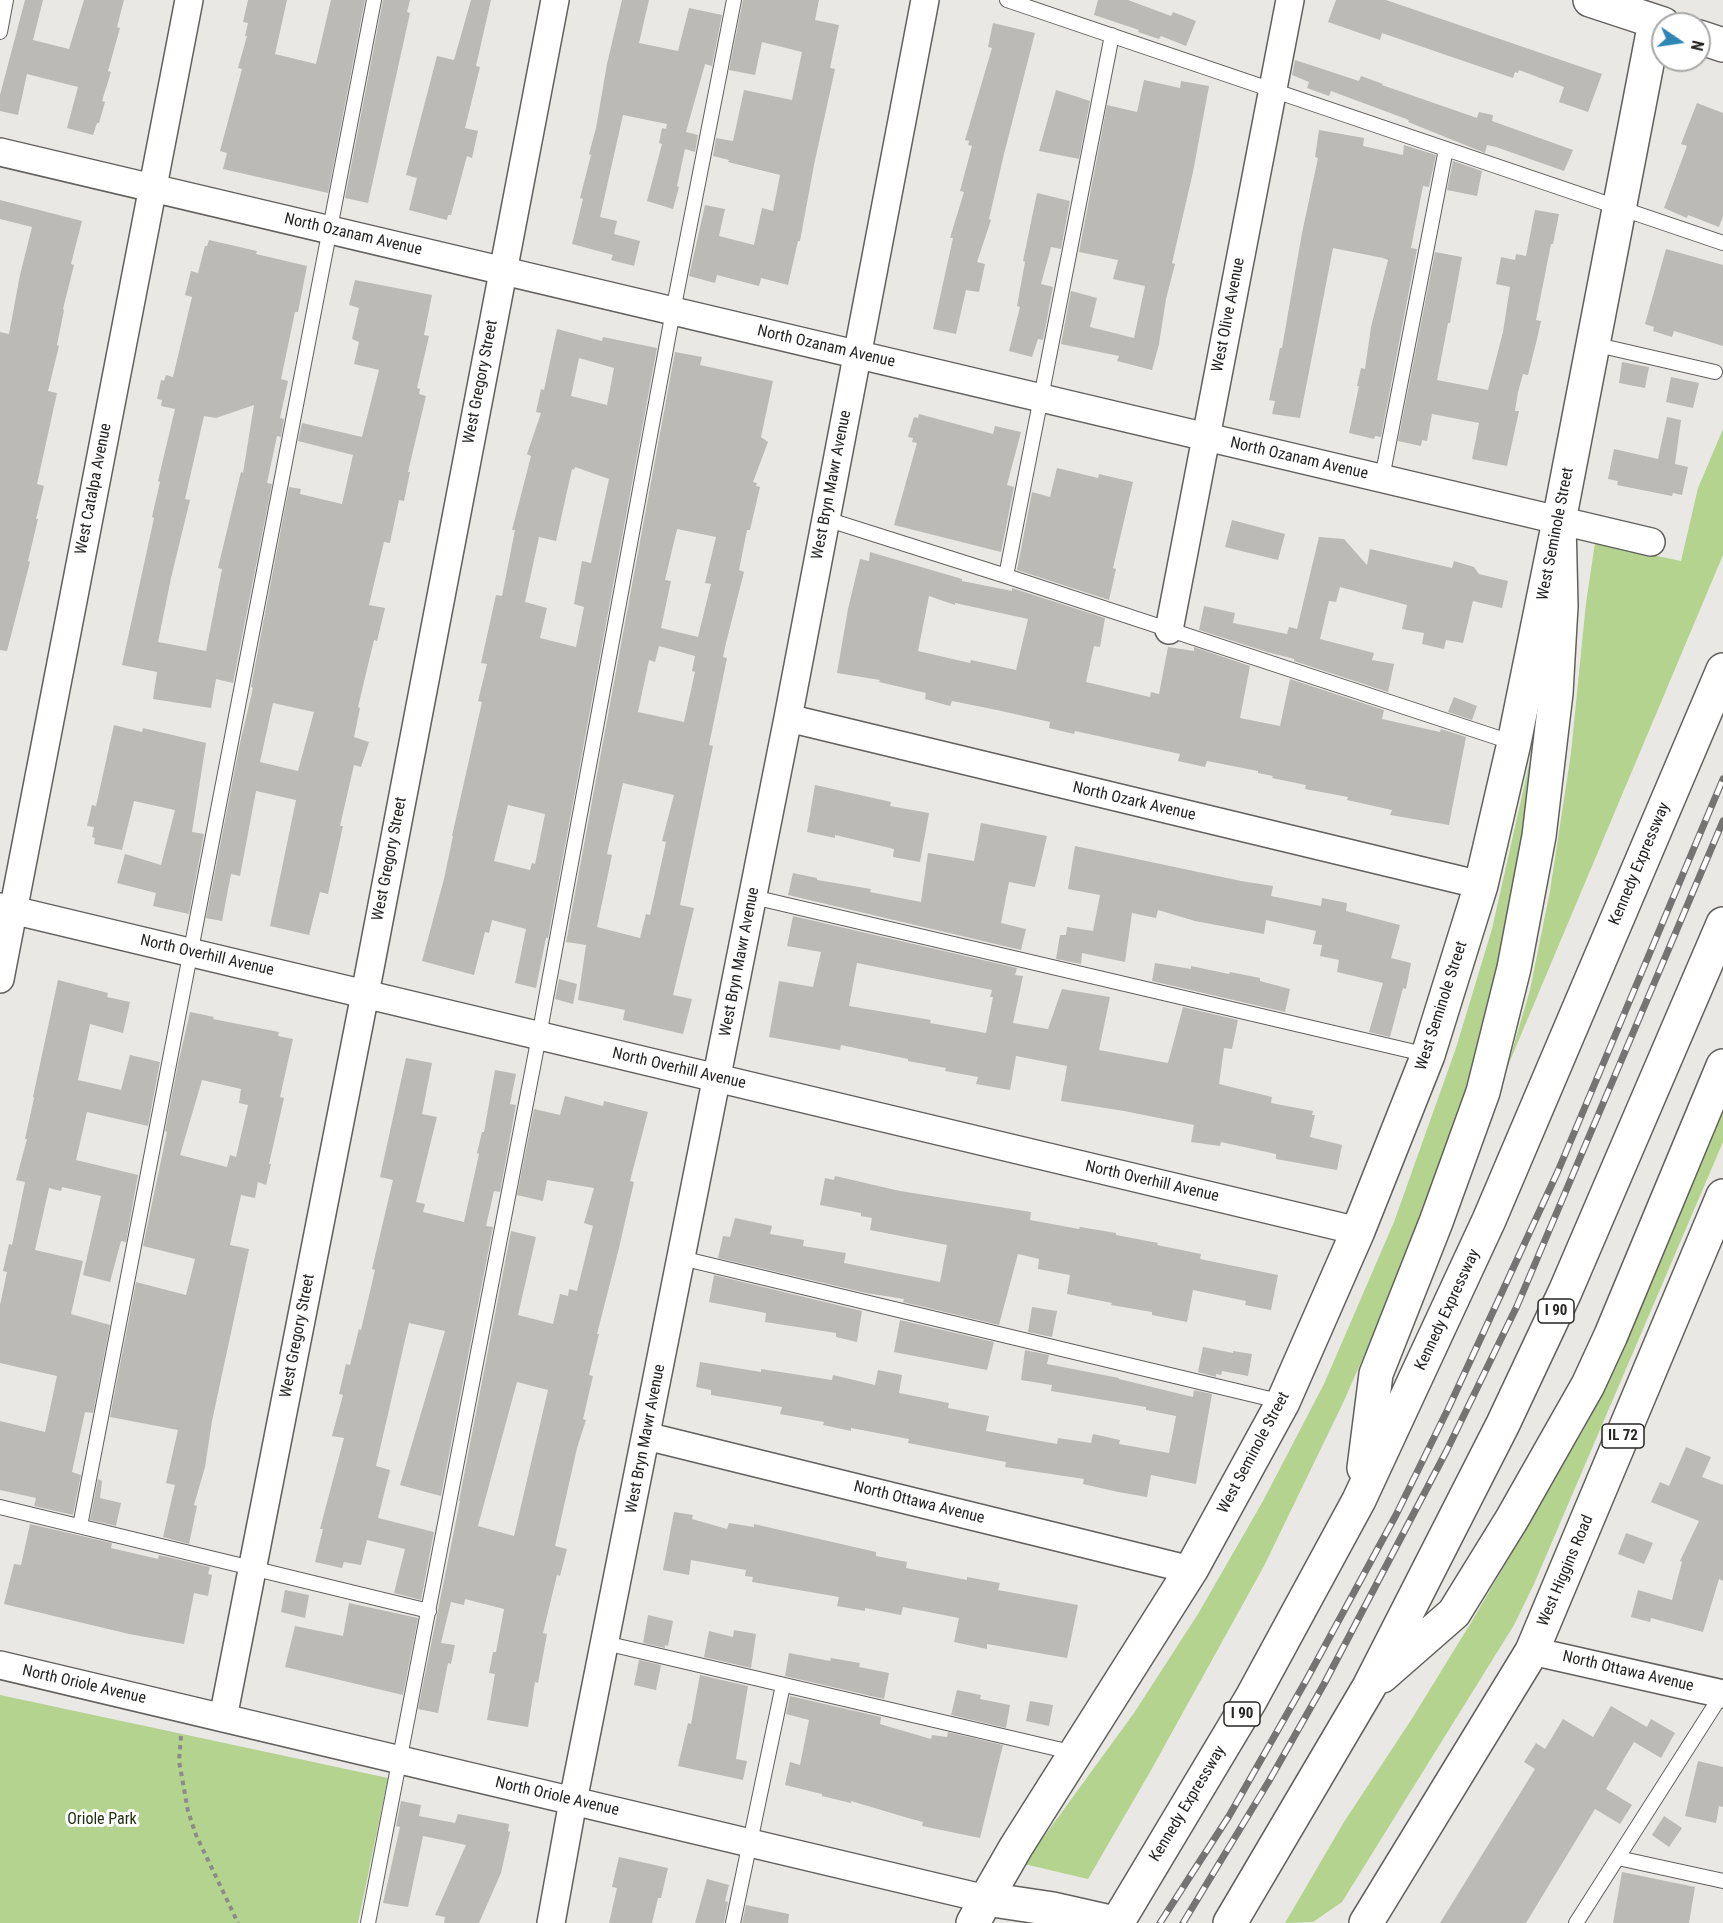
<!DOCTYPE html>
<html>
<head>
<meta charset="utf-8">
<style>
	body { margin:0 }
	#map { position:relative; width:1723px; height:1923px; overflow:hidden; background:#e9e8e4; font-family:"Roboto Condensed",sans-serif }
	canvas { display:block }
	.north { position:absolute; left:1651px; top:12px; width:60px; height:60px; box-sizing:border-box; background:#fff; border:2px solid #a8a8a7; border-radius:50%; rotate:103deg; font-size:16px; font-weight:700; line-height:24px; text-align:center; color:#262524 }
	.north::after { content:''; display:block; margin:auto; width:21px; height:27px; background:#2d86b4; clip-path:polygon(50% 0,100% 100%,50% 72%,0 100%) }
</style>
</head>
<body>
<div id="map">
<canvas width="1723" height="1923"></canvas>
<div class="north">N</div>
</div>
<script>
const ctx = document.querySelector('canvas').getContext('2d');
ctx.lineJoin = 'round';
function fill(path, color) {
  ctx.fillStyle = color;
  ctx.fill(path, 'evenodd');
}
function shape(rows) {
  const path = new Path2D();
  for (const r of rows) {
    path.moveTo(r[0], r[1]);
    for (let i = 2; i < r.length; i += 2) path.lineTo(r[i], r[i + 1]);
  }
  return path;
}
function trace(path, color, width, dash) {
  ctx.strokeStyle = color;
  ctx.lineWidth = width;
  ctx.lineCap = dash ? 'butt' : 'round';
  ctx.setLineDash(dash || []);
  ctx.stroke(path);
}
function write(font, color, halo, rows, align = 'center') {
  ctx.font = font + ' "Roboto Condensed",sans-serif';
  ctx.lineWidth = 6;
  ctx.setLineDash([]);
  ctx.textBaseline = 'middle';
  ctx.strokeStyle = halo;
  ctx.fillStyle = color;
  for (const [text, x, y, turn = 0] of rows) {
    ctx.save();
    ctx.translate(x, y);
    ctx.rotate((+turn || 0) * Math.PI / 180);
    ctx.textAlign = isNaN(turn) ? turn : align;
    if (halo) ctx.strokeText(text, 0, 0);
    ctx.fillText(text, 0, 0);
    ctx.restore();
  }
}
fill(shape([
	[1723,429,1723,555,1507,1068,1530,990,1550,891,1571,753,1586,603,1595,543,1681,561,1698,488],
	[1541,711,1528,853,1460,1119,1402,1269,1343,1403,1264,1566,1150,1772,1088,1879,1024,1864,1134,1713,1198,1614,1263,1501,1324,1384,1394,1222,1456,1048,1492,929],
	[1723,1096,1723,1142,1534,1584,1514,1625,1342,1902,1313,1922,1285,1923,1344,1822,1413,1717,1475,1616,1585,1427,1626,1343],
	[0,1695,388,1778,358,1923,0,1923]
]), '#b3d38f');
fill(shape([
	[25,0,43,0,33,40,69,49,84,0,124,0,117,27,120,28,108,71,111,72,102,101,105,102,99,123,97,123,93,135,67,128,78,87,27,74,18,115,0,111,0,95],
	[248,0,287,0,275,54,316,64,331,0,365,0,328,193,223,169,227,153,220,151,242,69,238,68,247,36,245,36,248,23,243,22],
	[383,0,410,0,407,12,410,13,368,203,345,198],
	[471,0,491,0,476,66,480,67,465,128,478,131,472,158,467,156,451,215,448,215,447,220,409,210,417,178,406,175,437,56,454,60],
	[622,0,649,0,639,43,678,51,689,8,722,15,712,66,705,64,686,132,698,135,695,152,685,149,677,186,679,187,673,209,647,201,662,144,659,143,662,128,666,129,667,124,623,115,600,217,617,221,614,234,640,241,634,266,611,260,613,255,572,244,583,199,580,198,591,155,589,154,596,128,607,64],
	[743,0,819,0,815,20,839,25,830,68,835,69,814,165,800,241,798,241,788,285,761,278,759,286,717,275,715,283,689,276,705,205,725,209,719,236,754,245,762,208,773,211,780,175,728,162,729,160,713,156,716,138,733,141,744,90,792,100,802,52,762,42,755,75,729,70],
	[1098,0,1128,0,1171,16,1173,12,1196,21,1186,46,1161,36,1159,39,1138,32,1139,30,1094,15],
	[1336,0,1386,0,1602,74,1588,112,1559,102,1564,87,1519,70,1518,73,1515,72,1513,78,1382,33,1380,40,1328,22],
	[993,23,1035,33,1004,154,989,219,991,220,977,262,985,264,979,292,966,290,956,334,933,329,953,238,950,238,964,192,960,191,972,146,968,145,969,141,965,140,992,48,988,47],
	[1295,60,1359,81,1361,76,1383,84,1382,85,1477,118,1479,112,1493,115,1492,121,1573,150,1564,171,1496,147,1487,145,1485,153,1408,122,1409,120,1331,91,1329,96,1307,88,1309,82,1292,75],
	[1144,80,1180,88,1181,81,1209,86,1193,172,1172,263,1175,264,1166,299,1159,344,1152,370,1117,361,1119,356,1061,344,1071,291,1097,298,1090,327,1134,338,1145,286,1113,279,1118,260,1079,252,1107,105,1137,112],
	[1056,90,1090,101,1079,159,1039,151],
	[1697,103,1723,113,1723,216,1719,227,1688,215,1687,218,1664,208,1687,146,1681,144],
	[1319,130,1364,138,1363,146,1403,155,1404,145,1436,155,1429,187,1423,186,1411,248,1417,249,1381,437,1375,436,1374,439,1349,433,1359,386,1357,386,1361,368,1365,369,1371,327,1388,260,1383,258,1333,248,1300,418,1272,414,1275,401,1269,400,1280,348,1282,348,1302,233,1318,158,1315,157],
	[1453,161,1482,171,1477,196,1447,190],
	[1037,193,1070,201,1061,249,1051,247,1041,284,1053,287,1043,340,1038,339,1032,357,1009,351,1020,307,1017,306,1025,262,1023,261],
	[0,200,82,221,71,264,74,265,63,309,64,310,57,345,59,346,48,391,57,393,37,484,44,486,36,519,38,519,28,561,30,562,7,651,0,650,0,332,9,334,20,275,32,227,0,219],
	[1535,210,1559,214,1553,244,1551,244,1536,320,1541,321,1537,339,1528,375,1523,374,1518,392,1515,411,1519,411,1507,466,1472,459,1479,423,1432,414,1427,441,1422,440,1421,446,1398,441,1435,252,1462,257,1450,323,1448,323,1437,380,1488,390,1503,332,1510,287,1496,284,1501,257,1515,260,1516,254,1526,256],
	[209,240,257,251,256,254,307,266,298,312,295,312,281,379,288,381,280,418,284,419,281,437,277,436,267,483,272,484,233,683,216,679,211,708,153,699,157,672,122,665,154,518,152,517,160,482,158,481,175,409,161,406,162,400,157,399,161,380,164,381,166,375,173,377,192,297,185,295,191,271,198,273,205,246,207,246],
	[254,405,243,473,241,472,218,568,222,569,206,651,158,642,171,578,190,500,185,499,204,416,216,418],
	[1666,249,1723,265,1723,346,1674,331,1672,337,1653,331,1654,327,1645,324],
	[355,280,432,295,424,335,429,336,417,388,420,389,419,394,426,396,408,472,410,472,404,501,399,500,390,543,384,542,369,605,385,608,377,641,374,640,358,707,360,708,354,737,369,742,361,767,354,765,340,826,343,826,328,894,320,892,309,935,270,926,296,800,256,791,240,876,231,874,222,921,206,918,240,743,253,688,251,687,289,487,301,489,300,494,342,504,353,455,298,441,302,423,362,437,379,370,354,364,359,342,352,339,359,308,349,305],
	[273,703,314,712,298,771,260,762],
	[557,329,602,341,603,337,657,348,548,938,546,938,536,988,515,983,526,929,492,920,489,933,485,932,474,975,422,961,444,879,453,836,452,836,482,702,478,701,487,664,481,663,496,595,502,596,515,530,512,530,531,456,527,454,541,413,536,412,541,389,544,390],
	[579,358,614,368,607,405,571,396],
	[575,467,609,479,591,563,582,561,574,604,584,607,576,647,540,638,547,608,525,602,539,537,556,541,572,469,574,470],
	[508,805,545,814,535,864,532,863,530,870,494,861],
	[675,352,702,357,700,365,773,381,761,437,768,442,753,482,757,483,756,486,760,487,750,530,747,530,739,570,744,572,726,643,723,657,727,658,709,745,713,746,680,905,694,908,673,995,692,999,683,1034,623,1020,625,1010,578,1000,586,945,566,942],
	[677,529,716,537,705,583,711,584,698,637,661,628,671,581,665,580],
	[659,646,695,656,692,671,695,672,684,722,638,712,649,660,655,662],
	[623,783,674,795,662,841,666,842,650,915,646,914,640,938,597,927,612,855,607,854],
	[1622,362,1649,367,1645,388,1619,383],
	[1671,377,1699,383,1693,408,1666,402],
	[919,414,993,434,995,426,1021,432,1007,485,1014,487,1001,552,894,525,917,443,912,442,913,438,908,437,914,417,918,418],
	[1667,417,1681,420,1675,464,1688,467,1682,495,1673,493,1672,496,1617,485,1618,481,1608,479,1614,449,1658,459],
	[1057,468,1098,478,1099,474,1133,482,1113,568,1116,569,1109,600,1017,570,1032,492,1050,497],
	[1232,520,1285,534,1278,560,1225,547],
	[1319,537,1344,539,1367,565,1370,549,1452,568,1454,561,1474,567,1479,574,1508,581,1502,608,1473,601,1463,643,1446,640,1444,649,1422,644,1424,633,1402,629,1407,605,1340,587,1336,602,1329,601,1320,639,1374,653,1372,660,1394,664,1388,692,1294,661,1294,659,1267,652,1199,630,1204,606,1235,613,1233,623,1287,634,1289,627,1297,629],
	[870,552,962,579,962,581,1012,591,1012,588,1105,618,1100,647,1094,646,1086,682,1150,697,1151,692,1159,694,1168,647,1194,651,1194,647,1250,666,1240,718,1280,726,1290,679,1384,710,1382,719,1440,732,1441,729,1466,737,1449,825,1390,815,1392,810,1347,800,1348,797,1305,789,1306,785,1272,778,1273,776,1258,773,1258,771,1207,761,1205,767,1178,761,1180,754,1075,731,1074,734,1049,728,1050,722,997,710,952,701,950,706,925,699,926,693,879,682,880,680,837,673,848,609,860,559,869,561],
	[929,596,955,605,955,603,1028,619,1016,670,971,660,970,663,918,651],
	[1454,697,1477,706,1472,720,1448,712],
	[114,725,142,732,143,728,206,743,192,832,204,834,189,914,153,906,156,893,117,883,125,854,161,865,175,810,134,801,122,850,94,844,95,838,92,837,94,827,87,826,92,805,96,806],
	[815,785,891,802,890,806,929,813,920,862,893,857,894,849,835,835,835,838,807,832],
	[981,823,1047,836,1035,887,1009,882,1001,923,1026,929,1021,950,788,895,793,873,817,878,817,880,871,889,870,892,921,902,928,853,974,861],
	[1075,846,1241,881,1273,886,1271,896,1321,906,1322,898,1347,903,1346,911,1400,925,1391,958,1411,963,1406,989,1403,988,1390,1037,1369,1032,1383,983,1337,972,1339,960,1320,956,1322,945,1313,944,1316,931,1266,920,1264,934,1195,921,1158,910,1156,918,1132,913,1125,962,1082,953,1081,964,1056,959,1060,935,1066,935,1067,927,1093,931,1100,895,1068,889],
	[793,916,1017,968,1015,975,1023,976,1013,1023,1048,1029,1062,989,1110,997,1099,1050,1168,1063,1183,1007,1238,1020,1232,1049,1224,1048,1219,1084,1272,1097,1271,1103,1313,1111,1312,1115,1315,1115,1310,1137,1342,1145,1337,1170,1276,1159,1276,1154,1221,1142,1220,1146,1191,1142,1194,1125,1124,1111,1061,1101,1067,1066,1016,1056,1010,1090,976,1084,978,1077,945,1071,946,1068,908,1061,908,1059,841,1045,840,1050,769,1037,779,981,813,987,821,952,787,946],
	[857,963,992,990,990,997,993,997,986,1033,930,1023,931,1020,849,1006],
	[1155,963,1191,969,1191,966,1229,974,1230,972,1260,978,1260,981,1290,989,1285,1012,1152,981],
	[559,979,577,984,573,1004,555,999],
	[58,980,108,993,107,997,130,1002,123,1033,90,1024,78,1080,121,1090,130,1055,160,1062,148,1126,87,1112,76,1160,138,1175,126,1242,121,1241,110,1282,83,1275,101,1196,62,1187,61,1191,49,1188,35,1250,83,1261,71,1314,110,1325,93,1413,85,1412,72,1472,81,1475,73,1515,34,1506,36,1498,0,1490,0,1421,45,1432,57,1376,0,1363,0,1305,7,1272,3,1271,9,1244,12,1245,25,1182,16,1180,27,1139,25,1139,34,1098,33,1097],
	[190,1012,214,1017,213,1019,279,1032,278,1036,293,1039,280,1097,284,1098,269,1164,271,1164,266,1185,258,1182,255,1198,241,1195,230,1245,249,1249,212,1421,205,1467,194,1505,197,1506,189,1544,163,1537,175,1485,166,1483,178,1430,110,1417,136,1282,186,1295,195,1259,143,1246,167,1132,165,1131,178,1064],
	[202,1080,241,1089,239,1103,248,1105,236,1157,230,1155,227,1167,180,1155],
	[406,1058,432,1063,422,1114,437,1117,416,1202,425,1204,423,1212,464,1222,479,1154,477,1153,482,1132,484,1132,495,1070,516,1074,510,1104,516,1105,500,1192,494,1191,486,1226,493,1227,441,1496,400,1485,445,1331,409,1323,376,1466,390,1470,378,1518,434,1532,421,1600,394,1593,405,1549,367,1540,361,1565,344,1562,342,1568,315,1562,323,1529,320,1529,344,1438,332,1436,343,1395,339,1394,346,1364,350,1365,359,1329,361,1330,375,1270,372,1269,393,1180,380,1177],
	[565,1096,603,1106,604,1101,648,1112,630,1181,634,1182,619,1248,597,1334,599,1334,589,1375,593,1376,583,1419,586,1420,577,1448,555,1546,567,1549,560,1576,557,1575,543,1633,547,1634,538,1683,535,1682,528,1727,487,1720,495,1674,489,1673,493,1652,496,1652,504,1609,465,1599,464,1605,451,1602,441,1643,455,1645,451,1664,448,1663,438,1713,418,1709,460,1501,459,1501,511,1231,536,1237,518,1315,553,1324,560,1294,568,1296,569,1289,577,1291,593,1226,584,1223,594,1188,547,1180,543,1201,517,1195,534,1109,560,1115],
	[517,1382,548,1390,514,1536,478,1526],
	[835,1176,900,1191,1031,1212,1030,1220,1079,1229,1080,1227,1116,1233,1116,1235,1158,1243,1157,1245,1201,1254,1200,1259,1278,1275,1271,1310,1245,1305,1246,1301,1193,1290,1187,1322,1152,1315,1152,1312,1111,1305,1112,1303,1067,1294,1070,1275,1038,1269,1039,1259,1018,1254,999,1325,903,1302,904,1299,866,1293,718,1258,723,1236,730,1237,735,1218,772,1226,770,1234,804,1240,803,1246,846,1253,844,1263,940,1282,947,1245,870,1230,872,1218,861,1216,861,1213,820,1205,825,1178,834,1180],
	[714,1275,862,1311,857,1342,836,1337,836,1333,765,1322,766,1313,709,1302],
	[1032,1307,1057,1311,1052,1337,1028,1332],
	[900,1320,994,1342,987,1370,894,1352],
	[1203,1347,1233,1353,1233,1351,1252,1354,1248,1376,1222,1371,1221,1375,1216,1374,1216,1377,1198,1372],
	[1025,1350,1049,1355,1047,1364,1119,1378,1119,1379,1193,1397,1194,1390,1212,1394,1196,1484,1151,1475,1147,1497,1118,1492,1083,1484,1084,1479,1005,1467,1006,1462,908,1443,909,1439,851,1428,851,1431,823,1425,824,1422,780,1414,782,1407,711,1395,711,1390,696,1387,700,1362,761,1372,761,1369,832,1380,833,1375,875,1385,878,1370,902,1375,899,1393,949,1403,948,1408,989,1416,986,1431,1057,1444,1058,1438,1091,1443,1093,1434,1120,1440,1119,1444,1169,1453,1176,1416,1146,1410,1146,1407,1051,1391,1052,1385,1021,1380],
	[1686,1447,1711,1457,1702,1477,1723,1485,1723,1581,1719,1579,1703,1632,1651,1618,1650,1622,1631,1617,1638,1590,1672,1600,1682,1562,1680,1561,1699,1521,1651,1502,1660,1482,1669,1486],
	[98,1479,102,1481,100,1498,121,1503,116,1526,90,1520],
	[674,1512,693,1515,692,1519,727,1529,729,1523,754,1527,754,1524,876,1552,876,1556,907,1562,906,1568,967,1580,967,1577,1000,1583,998,1590,1078,1605,1067,1658,987,1644,987,1649,954,1642,959,1618,903,1607,901,1615,865,1608,865,1611,837,1606,839,1597,752,1582,753,1577,745,1576,746,1570,691,1560,689,1575,663,1570],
	[30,1524,112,1543,111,1548,158,1559,159,1555,210,1567,208,1574,212,1575,208,1596,194,1593,184,1644,129,1634,4,1604,14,1564,21,1565],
	[1626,1533,1653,1543,1644,1564,1618,1554],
	[285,1590,309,1595,305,1618,281,1612],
	[349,1603,418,1618,403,1695,285,1667,295,1626,343,1636],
	[648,1615,673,1621,668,1646,665,1645,665,1648,643,1643],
	[734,1630,756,1634,751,1668,704,1657,709,1631,733,1637],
	[789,1653,830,1661,831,1658,860,1663,859,1667,889,1673,884,1699,785,1676],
	[639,1660,661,1665,656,1690,634,1685],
	[700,1675,748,1686,736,1759,747,1761,743,1780,678,1766,688,1723,691,1724],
	[957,1690,981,1695,980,1699,1010,1705,1006,1728,951,1715],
	[790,1696,881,1717,880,1724,931,1739,932,1735,947,1737,948,1732,1003,1745,980,1838,922,1826,923,1822,908,1818,851,1801,851,1803,822,1796,822,1794,785,1785,790,1762,800,1765,809,1720,786,1714],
	[1030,1701,1053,1705,1049,1726,1026,1721],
	[1611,1706,1647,1727,1651,1719,1675,1733,1661,1758,1634,1742,1606,1789,1632,1805,1620,1824,1595,1809,1526,1923,1440,1923,1535,1769,1524,1762,1536,1743,1545,1749,1563,1719,1593,1737],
	[1698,1761,1723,1767,1723,1807,1719,1806,1716,1823,1685,1816],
	[401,1801,421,1805,419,1816,455,1823,458,1814,509,1824,508,1831,510,1832,501,1873,479,1923,444,1923,445,1917,435,1915,466,1845,423,1836,408,1907,383,1903,400,1827,396,1826],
	[1664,1816,1682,1828,1669,1847,1652,1835],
	[619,1857,668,1868,661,1898,658,1898,652,1923,609,1923,617,1888,612,1887],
	[1622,1872,1695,1887,1689,1923,1613,1923],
	[707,1879,729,1885,725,1901,728,1902,724,1923,695,1923],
	[746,1905,789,1914,788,1923,742,1923]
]), '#bbbab6');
const service = shape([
	[1007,0,1723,243],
	[0,32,6,0],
	[1593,344,1715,372],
	[1382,478,1446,149],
	[826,519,1006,576,1514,743],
	[1006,576,1112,35],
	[753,897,1428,1055],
	[681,1258,1283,1402],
	[0,1507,429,1611],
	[80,1526,374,0],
	[605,1643,1075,1753],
	[1618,1858,1723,1881],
	[368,1923,539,1036,673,311,734,0],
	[733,1923,783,1685],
	[1576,1923,1722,1694]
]);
const minor = shape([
	[0,152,1651,542],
	[1169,630,1290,0],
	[788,718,1481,885],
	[0,907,1358,1231],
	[0,979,189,0],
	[646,1436,1191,1570],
	[1532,1651,1723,1694],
	[0,1665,986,1899],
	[223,1718,365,994,555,0],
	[551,1923,573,1801,788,718,925,0]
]);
const tertiary = shape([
	[1590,0,1663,24],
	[1699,37,1723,45],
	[986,1899,1016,1847,1191,1570,1283,1402,1358,1231,1428,1055,1481,885,1514,743,1559,521,1655,22]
]);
const primary = shape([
	[973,1923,986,1899,1053,1909,1115,1923],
	[1366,1923,1532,1651,1723,1196]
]);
const motorway = shape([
	[1364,1468,1376,1374,1436,1222,1483,1092,1514,968,1539,836,1556,693,1561,606,1559,521],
	[1382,1676,1454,1613,1512,1519,1588,1385,1611,1335,1723,1066],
	[1117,1923,1251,1699,1359,1500,1489,1220,1723,670],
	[1230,1923,1369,1687,1503,1424,1565,1292,1723,924]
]);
trace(service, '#61605d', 16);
trace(minor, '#61605d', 30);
trace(tertiary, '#61605d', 36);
trace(primary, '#61605d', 36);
trace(motorway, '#61605d', 36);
trace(shape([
	[181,1736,179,1761,188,1811,196,1835,238,1923]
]), '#8c8b88', 4, [4.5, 4.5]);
trace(service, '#fff', 14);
trace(minor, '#fff', 27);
trace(tertiary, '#fff', 33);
trace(primary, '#fff', 33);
trace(motorway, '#fff', 33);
const rail = shape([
	[1160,1923,1229,1816,1308,1677,1396,1515,1448,1409,1558,1171,1723,779],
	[1183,1923,1269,1781,1324,1684,1446,1452,1517,1306,1723,821]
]);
trace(rail, '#757472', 7);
trace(rail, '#fff', 4.5, [14]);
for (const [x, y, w] of [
	[1556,1311,36],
	[1623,1436,42],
	[1242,1714,36]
]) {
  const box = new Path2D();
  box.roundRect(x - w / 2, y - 12, w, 24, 4.5);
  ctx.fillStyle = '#fff';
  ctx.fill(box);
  trace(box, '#262524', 1.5);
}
write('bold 15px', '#262524', null, [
	["I 90",1556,1311],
	["IL 72",1623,1436],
	["I 90",1242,1714]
]);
write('16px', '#262524', '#fff', [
	["North Ozanam Avenue",353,235,13],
	["West Olive Avenue",1229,315,-79],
	["North Ozanam Avenue",826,347,13],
	["West Gregory Street",481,382,-79],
	["North Ozanam Avenue",1299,459,13],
	["West Bryn Mawr Avenue",832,485,-79],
	["West Catalpa Avenue",94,489,-79],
	["West Seminole Street",1556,534,-79],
	["North Ozark Avenue",1134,802,13],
	["West Gregory Street",390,859,-79],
	["Kennedy Expressway",1640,864,-67],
	["North Overhill Avenue",207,956,13],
	["West Bryn Mawr Avenue",740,962,-79],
	["West Seminole Street",1442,1006,-72],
	["North Overhill Avenue",679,1069,13],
	["North Overhill Avenue",1152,1182,13],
	["Kennedy Expressway",1448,1310,-65],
	["West Gregory Street",298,1336,-79],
	["West Bryn Mawr Avenue",646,1439,-79],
	["West Seminole Street",1254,1453,-62],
	["North Ottawa Avenue",919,1503,14],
	["West Higgins Road",1566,1571,-67],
	["North Ottawa Avenue",1628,1672,13],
	["North Oriole Avenue",84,1685,13],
	["North Oriole Avenue",557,1797,13],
	["Kennedy Expressway",1188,1804,-59]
]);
write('16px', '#233111', '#fff', [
	["Oriole Park",102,1820]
]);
</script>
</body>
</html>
